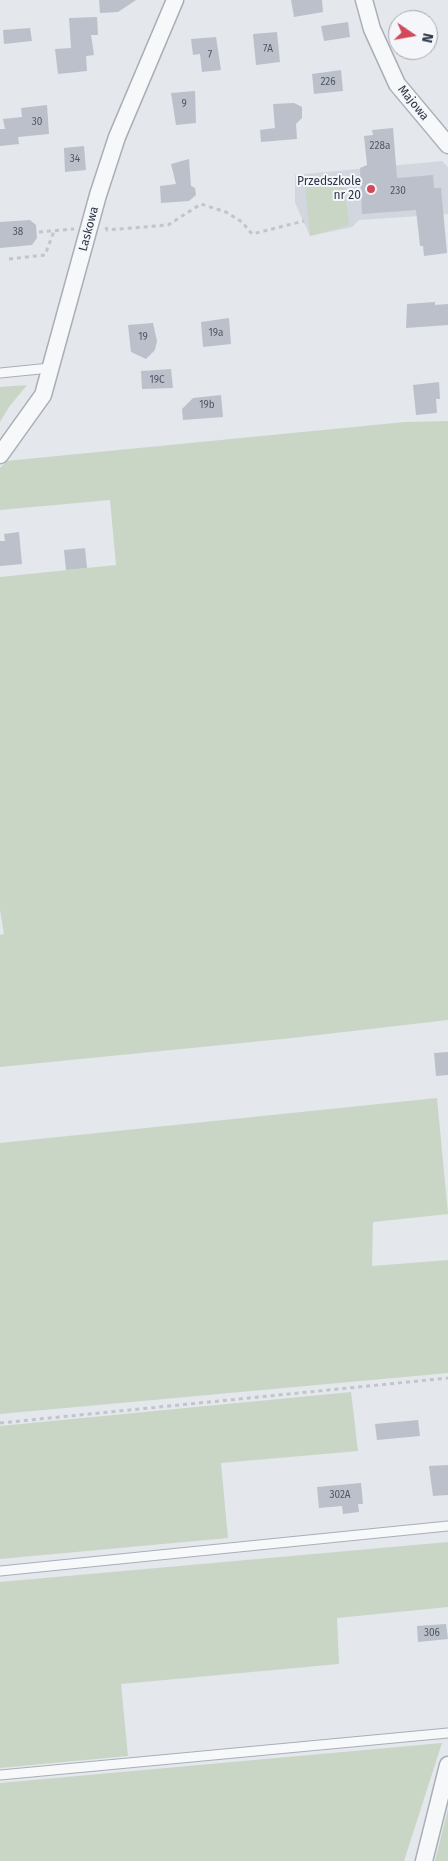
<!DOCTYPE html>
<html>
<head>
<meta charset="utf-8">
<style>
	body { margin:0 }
	#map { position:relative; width:448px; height:1861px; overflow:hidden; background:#e4e7ec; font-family:"Fira Sans",sans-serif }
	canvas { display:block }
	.north { position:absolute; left:388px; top:10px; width:50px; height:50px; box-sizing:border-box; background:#f4f6f9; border:1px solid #a4a8b1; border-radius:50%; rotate:102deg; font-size:14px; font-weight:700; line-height:20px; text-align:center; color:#2b3445 }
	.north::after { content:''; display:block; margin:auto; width:18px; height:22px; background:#d1495b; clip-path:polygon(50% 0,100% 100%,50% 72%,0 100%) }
</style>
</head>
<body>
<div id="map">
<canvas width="448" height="1861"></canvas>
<div class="north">N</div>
</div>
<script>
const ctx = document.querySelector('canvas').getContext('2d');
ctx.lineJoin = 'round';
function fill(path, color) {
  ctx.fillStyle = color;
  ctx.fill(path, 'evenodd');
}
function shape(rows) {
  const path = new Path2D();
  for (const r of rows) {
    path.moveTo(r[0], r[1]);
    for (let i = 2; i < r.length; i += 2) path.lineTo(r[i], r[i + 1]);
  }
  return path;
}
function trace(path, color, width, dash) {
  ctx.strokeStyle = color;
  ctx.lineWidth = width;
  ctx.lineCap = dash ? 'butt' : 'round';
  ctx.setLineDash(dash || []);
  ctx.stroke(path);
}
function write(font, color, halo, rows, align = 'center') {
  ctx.font = font + ' "Fira Sans",sans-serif';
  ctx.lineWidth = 4;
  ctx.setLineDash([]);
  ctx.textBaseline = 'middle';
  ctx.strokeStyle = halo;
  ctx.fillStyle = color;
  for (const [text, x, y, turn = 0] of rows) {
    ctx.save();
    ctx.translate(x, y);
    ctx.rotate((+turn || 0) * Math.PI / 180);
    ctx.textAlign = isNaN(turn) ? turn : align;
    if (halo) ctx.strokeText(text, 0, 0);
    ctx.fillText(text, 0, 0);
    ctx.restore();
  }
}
fill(shape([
	[442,161,448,167,448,214,359,220,352,227,310,236,295,203,295,175]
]), '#d2d6de');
fill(shape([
	[343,175,349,225,310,236,305,185],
	[27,385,9,407,0,422,0,387],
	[448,421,448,1020,292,1038,0,1067,0,935,4,934,0,910,0,577,116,565,110,500,0,510,0,468,6,461,405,422],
	[437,1098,448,1214,373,1222,372,1266,448,1260,448,1373,0,1414,0,1143],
	[351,1392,358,1451,221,1463,228,1538,0,1559,0,1426],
	[448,1542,448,1607,337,1618,339,1664,121,1684,128,1756,0,1768,0,1582],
	[442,1743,404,1861,0,1861,0,1783],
	[448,1809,448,1861,435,1861]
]), '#c9d6c5');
fill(shape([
	[99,0,136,0,118,12,100,13],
	[291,0,322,0,323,12,294,17],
	[97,17,98,35,91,35,94,55,86,56,87,71,58,74,55,49,71,48,69,18],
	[348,22,350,37,324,41,321,26],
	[30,28,32,41,4,44,3,30],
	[277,32,280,62,256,65,253,34],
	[216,37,221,70,202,72,200,54,193,55,191,39],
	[341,70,343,91,314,94,312,74],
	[195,91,196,123,176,125,171,93],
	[294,103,302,107,302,118,296,124,297,139,261,142,260,130,275,128,273,104],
	[47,105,49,134,18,137,19,144,0,146,0,129,5,129,3,119,22,117,21,108],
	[393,128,397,178,433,175,434,188,441,188,447,253,424,256,423,246,420,246,416,210,362,214,360,168,367,165,364,136,373,135,372,130],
	[84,146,86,170,65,172,64,148],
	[189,159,191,186,195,188,196,195,189,201,161,203,160,186,176,184,171,164],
	[30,220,36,225,37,238,32,245,0,248,0,222],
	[435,302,435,305,448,304,448,325,406,328,407,304],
	[229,318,231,344,203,347,201,322],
	[153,323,157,341,155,350,146,359,131,352,128,325],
	[171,369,173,388,142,389,141,371],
	[439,382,440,399,436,399,437,413,416,415,413,385],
	[221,395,223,417,183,420,182,409,193,398],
	[19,532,22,564,0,566,0,541,5,541,4,534],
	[85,548,87,568,66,570,64,550],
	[448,1052,448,1075,436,1076,434,1053],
	[418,1420,420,1436,377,1440,375,1424],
	[448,1465,448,1495,433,1496,429,1466],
	[361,1483,363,1504,358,1504,359,1512,343,1514,342,1506,319,1508,317,1487],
	[446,1624,448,1639,418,1642,417,1626]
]), '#bbc0ca');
const lane = shape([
	[0,373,50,368],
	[0,1571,448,1526],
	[0,1775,448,1733]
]);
const street = shape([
	[364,0,372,29,397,84,448,145],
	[0,455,43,395,98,195,117,137,175,0],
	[424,1861,448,1765]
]);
trace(lane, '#a9aeb7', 11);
trace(street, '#a9aeb7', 19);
trace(shape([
	[106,227,107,230,168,225,201,204,226,212,242,222,252,234,304,221],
	[39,232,74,229],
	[9,259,45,255,54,231],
	[0,1423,448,1378]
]), '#c2c5cb', 3, [4, 4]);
trace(lane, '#f7f8fa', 9);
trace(street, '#f7f8fa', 16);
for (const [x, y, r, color] of [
	[371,189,5,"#d1495b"]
]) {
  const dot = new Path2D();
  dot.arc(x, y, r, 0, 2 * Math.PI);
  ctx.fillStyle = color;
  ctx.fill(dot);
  trace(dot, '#f4f6f9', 2);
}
write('10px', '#4f5766', null, [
	["7A",268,49],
	["7",210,55],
	["226",328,82],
	["9",184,104],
	["30",37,122],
	["228a",380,146],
	["34",75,159],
	["230",398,191],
	["38",18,232],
	["19a",216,333],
	["19",143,337],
	["19C",157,380],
	["19b",207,405],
	["302A",340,1495],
	["306",432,1633]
]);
write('12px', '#2b3445', '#f4f6f9', [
	["Majowa",413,103,51],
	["Laskowa",89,229,-75]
]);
write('12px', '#2b3445', '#f4f6f9', [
	["Przedszkole",361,182],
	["nr 20",361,196]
], 'right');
</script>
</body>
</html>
